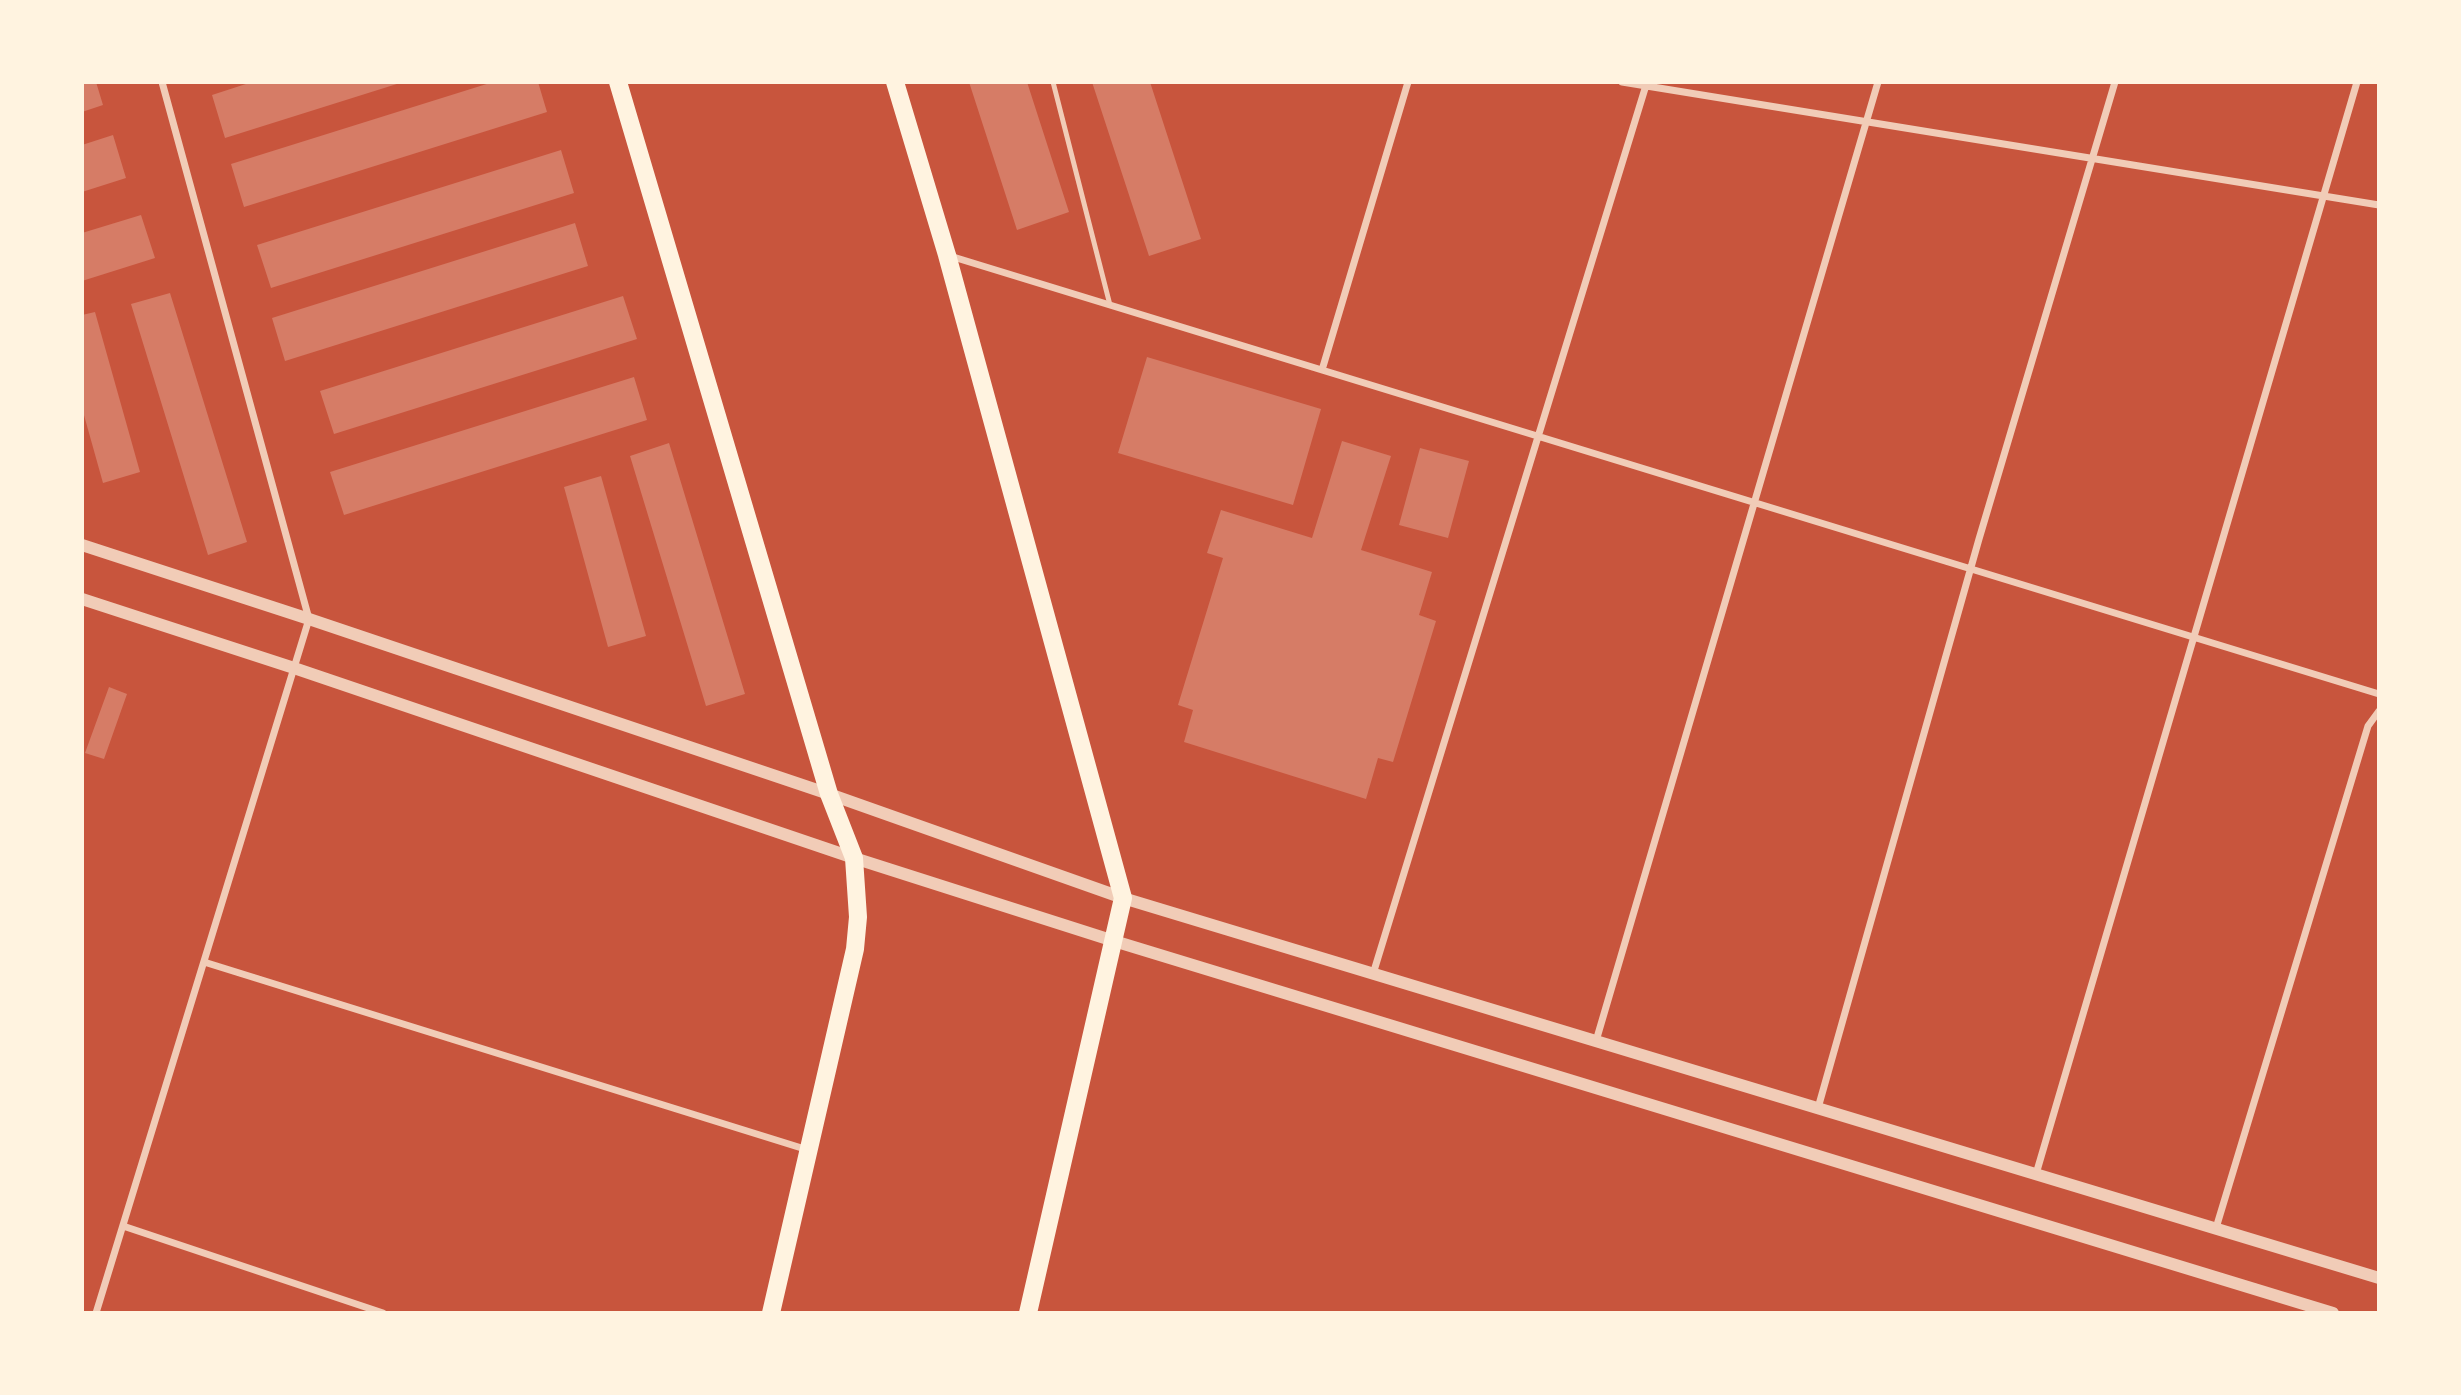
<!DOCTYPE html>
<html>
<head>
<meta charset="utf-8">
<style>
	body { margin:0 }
	#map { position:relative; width:2461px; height:1395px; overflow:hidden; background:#c8553d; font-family:"Public Sans",sans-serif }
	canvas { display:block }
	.frame { position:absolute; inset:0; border:84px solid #fff3e0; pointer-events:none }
</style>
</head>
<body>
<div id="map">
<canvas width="2461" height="1395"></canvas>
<div class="frame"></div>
</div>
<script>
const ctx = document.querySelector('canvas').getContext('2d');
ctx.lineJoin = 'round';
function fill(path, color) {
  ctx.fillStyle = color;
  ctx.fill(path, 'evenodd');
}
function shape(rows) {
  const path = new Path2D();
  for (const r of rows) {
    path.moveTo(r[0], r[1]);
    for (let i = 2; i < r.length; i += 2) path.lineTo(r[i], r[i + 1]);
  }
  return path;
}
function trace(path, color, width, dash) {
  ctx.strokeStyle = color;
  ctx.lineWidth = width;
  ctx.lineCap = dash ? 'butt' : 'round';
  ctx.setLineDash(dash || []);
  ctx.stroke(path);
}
fill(shape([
	[82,82,96,82,103,105,82,112],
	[252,82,400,82,400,83,225,138,212,95],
	[493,82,538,82,547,112,244,207,231,164],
	[969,82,1027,82,1069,212,1017,230],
	[1092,82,1150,82,1201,239,1149,256],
	[113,135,126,178,82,192,82,145],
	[561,150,574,193,271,288,257,245],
	[141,215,155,258,82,281,82,233],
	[575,223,588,266,285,361,272,318],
	[170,293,247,542,208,555,131,304],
	[623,296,637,339,334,434,320,391],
	[95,312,140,472,103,483,82,408,82,315],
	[1147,357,1321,409,1293,505,1118,453],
	[634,377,647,420,344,515,330,472],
	[1342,441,1391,456,1361,550,1432,572,1419,615,1436,621,1393,762,1378,758,1366,799,1184,742,1193,710,1178,705,1223,558,1207,553,1221,510,1312,538],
	[669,443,745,694,706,706,630,456],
	[1420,448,1469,461,1448,538,1399,525],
	[601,476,646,636,608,647,564,487],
	[109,687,127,694,104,759,85,753]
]), '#d67c66');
trace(shape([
	[1053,82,1110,305]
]), '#f1ccb7', 5);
trace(shape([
	[1622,82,2379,205],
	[950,256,2379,694],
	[1322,370,1408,82],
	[204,962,808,1150],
	[1373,974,1647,82],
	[1596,1041,1878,82],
	[1818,1108,1979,539,2115,82],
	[2036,1174,2357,82],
	[123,1226,383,1313],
	[2216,1228,2368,726,2379,711],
	[96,1313,309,619,162,82]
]), '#f1ccb7', 7);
trace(shape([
	[82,545,309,619,829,794,1123,898,2379,1278],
	[82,599,294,668,854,858,1114,941,2333,1313]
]), '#f1ccb7', 12);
trace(shape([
	[618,82,829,794,854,858,858,917,855,949,771,1313],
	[895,82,947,255,1123,898,1028,1313]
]), '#fff3e0', 18);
</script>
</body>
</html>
